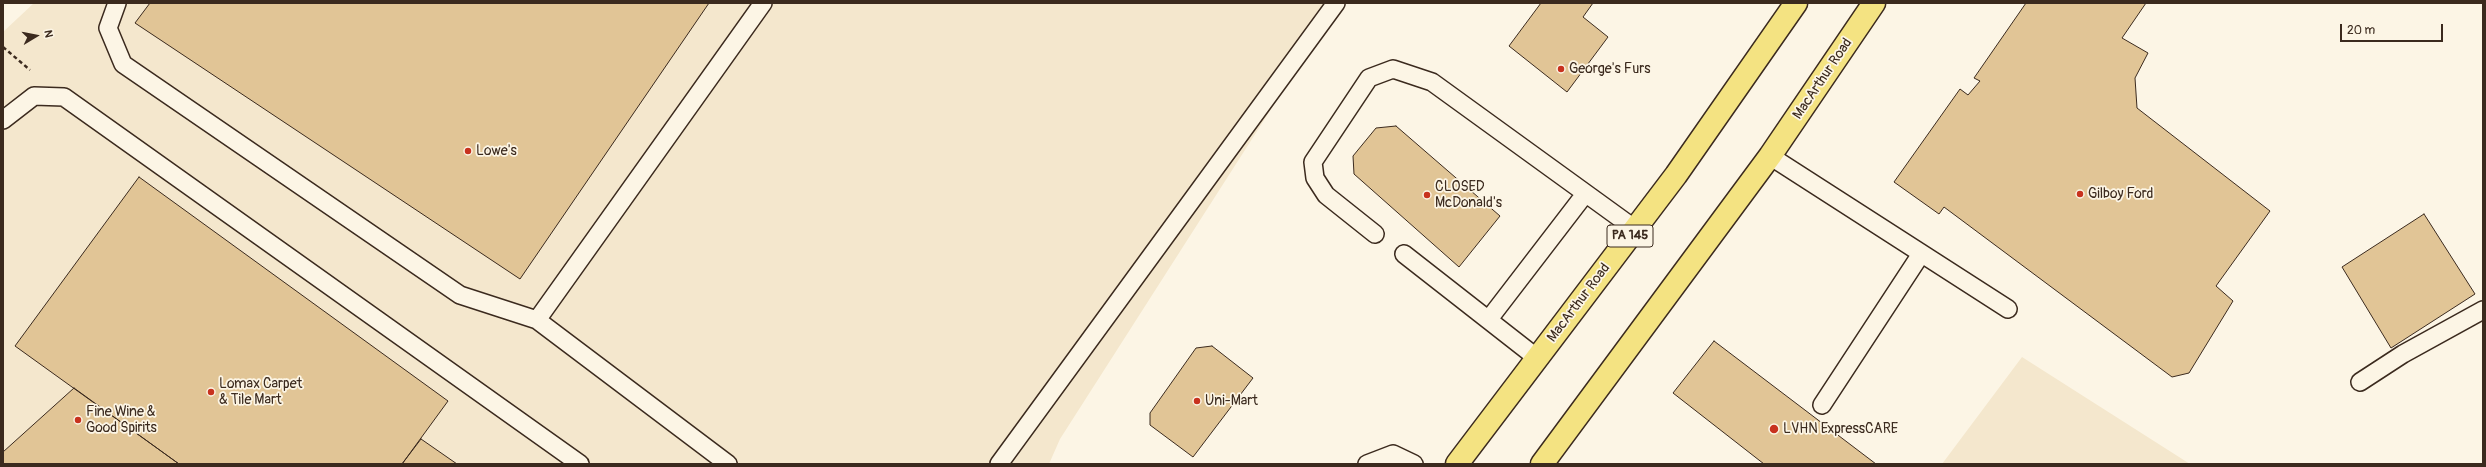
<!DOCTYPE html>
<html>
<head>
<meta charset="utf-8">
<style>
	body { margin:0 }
	#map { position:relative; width:2486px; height:467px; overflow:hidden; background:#fcf5e5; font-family:Pangolin,sans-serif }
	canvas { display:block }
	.frame { position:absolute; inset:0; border:4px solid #3b2a1e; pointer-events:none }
	.north { position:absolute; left:16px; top:16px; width:40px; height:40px; -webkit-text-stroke:3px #fcf5e5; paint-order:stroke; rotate:80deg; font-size:11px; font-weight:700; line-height:16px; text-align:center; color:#3b2a1e }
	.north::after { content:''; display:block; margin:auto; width:14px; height:18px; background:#3b2a1e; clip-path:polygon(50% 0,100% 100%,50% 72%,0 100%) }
	.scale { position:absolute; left:2340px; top:24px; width:103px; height:18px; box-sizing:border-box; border:2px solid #3b2a1e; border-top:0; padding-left:5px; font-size:12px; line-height:14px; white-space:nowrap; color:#3b2a1e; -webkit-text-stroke:3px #fcf5e5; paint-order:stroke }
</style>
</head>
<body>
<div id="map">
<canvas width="2486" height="467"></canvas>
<div class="frame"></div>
<div class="north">N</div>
<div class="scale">20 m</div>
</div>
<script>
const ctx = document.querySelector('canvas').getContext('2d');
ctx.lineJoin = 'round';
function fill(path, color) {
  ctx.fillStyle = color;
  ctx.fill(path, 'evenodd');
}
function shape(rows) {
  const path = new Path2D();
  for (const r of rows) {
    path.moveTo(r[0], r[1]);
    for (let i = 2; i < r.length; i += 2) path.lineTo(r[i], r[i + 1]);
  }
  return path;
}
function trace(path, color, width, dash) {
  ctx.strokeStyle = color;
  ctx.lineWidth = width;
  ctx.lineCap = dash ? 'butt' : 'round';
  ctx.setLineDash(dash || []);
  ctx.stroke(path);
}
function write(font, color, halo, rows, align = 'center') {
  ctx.font = font + ' Pangolin,sans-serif';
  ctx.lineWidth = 3.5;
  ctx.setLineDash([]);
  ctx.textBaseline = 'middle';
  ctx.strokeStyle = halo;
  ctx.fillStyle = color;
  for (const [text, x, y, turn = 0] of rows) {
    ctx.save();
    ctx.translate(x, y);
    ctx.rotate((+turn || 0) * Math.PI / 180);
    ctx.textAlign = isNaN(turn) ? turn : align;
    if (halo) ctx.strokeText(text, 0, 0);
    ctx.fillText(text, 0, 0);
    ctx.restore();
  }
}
fill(shape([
	[34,3,1339,3,1060,439,1049,464,3,464,3,32],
	[2022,357,2190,464,1942,464]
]), '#f4e7cd');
const building = shape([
	[150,3,709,3,520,279,135,23,150,3],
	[1541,3,1593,3,1583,17,1608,37,1567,92,1509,46,1541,3],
	[2026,3,2146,3,2122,38,2148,53,2135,78,2137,108,2270,211,2216,286,2233,301,2189,373,2172,377,1944,207,1939,214,1894,182,1960,89,1968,95,1980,81,1974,78,2026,3],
	[1396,126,1500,216,1459,267,1354,174,1353,156,1376,128,1396,126],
	[139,177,448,401,402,464,179,464,15,346,139,177],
	[2424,214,2475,294,2391,348,2342,267,2424,214],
	[1714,341,1876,464,1764,464,1673,393,1714,341],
	[1212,346,1253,378,1193,457,1150,425,1150,413,1196,348,1212,346],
	[74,388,179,464,3,464,3,452,74,388],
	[421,439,457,464,402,464,421,439]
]);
fill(building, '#e1c596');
trace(building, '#3b2a1e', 1);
const service = shape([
	[117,3,108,28,123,64,460,295,537,320],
	[3,120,34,96,64,97,580,464],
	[1770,156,2008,309],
	[1375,234,1326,195,1315,178,1313,162,1369,78,1393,69,1432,82,1635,229],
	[1404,254,1537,358],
	[1489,319,1585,194],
	[2360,382,2403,354,2483,310],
	[1822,405,1921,254],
	[728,464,537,320,763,3],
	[999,464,1336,3],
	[1367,464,1393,454,1414,464]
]);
const trunk = shape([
	[1457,464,1676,175,1796,3],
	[1542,464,1770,156,1874,3]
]);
trace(service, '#3b2a1e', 20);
trace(trunk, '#3b2a1e', 25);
trace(shape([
	[3,47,30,70]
]), '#3b2a1e', 2.5, [4, 3]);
trace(service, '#fcf5e5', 17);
trace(trunk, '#f4e382', 22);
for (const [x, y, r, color] of [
	[1561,69,4,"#c8321e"],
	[468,151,4,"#c8321e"],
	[2080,194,4,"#c8321e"],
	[1427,195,4,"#c8321e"],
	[211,392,4,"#c8321e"],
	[1197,401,4,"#c8321e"],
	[78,420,4,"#c8321e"],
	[1774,429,5,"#c8321e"]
]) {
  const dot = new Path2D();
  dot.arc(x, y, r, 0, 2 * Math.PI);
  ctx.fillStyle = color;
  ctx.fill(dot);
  trace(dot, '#fcf5e5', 1.5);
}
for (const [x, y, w] of [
	[1630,236,46]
]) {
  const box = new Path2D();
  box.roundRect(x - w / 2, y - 11, w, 22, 3);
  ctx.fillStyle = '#fcf5e5';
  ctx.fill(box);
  trace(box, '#3b2a1e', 1);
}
write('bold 13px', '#3b2a1e', null, [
	["PA 145",1630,236]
]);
write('14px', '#3b2a1e', '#fcf5e5', [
	["George's Furs",1569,69],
	["Lowe's",476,151],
	["CLOSED",1435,187],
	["McDonald's",1435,203],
	["Gilboy Ford",2088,194],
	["Lomax Carpet",219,384],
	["& Tile Mart",219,400],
	["Uni-Mart",1205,401],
	["Fine Wine &",86,412],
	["Good Spirits",86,428],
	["LVHN ExpressCARE",1783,429]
], 'left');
write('14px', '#3b2a1e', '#fcf5e5', [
	["MacArthur Road",1823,79,-56],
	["MacArthur Road",1579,303,-53]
]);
</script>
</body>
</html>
